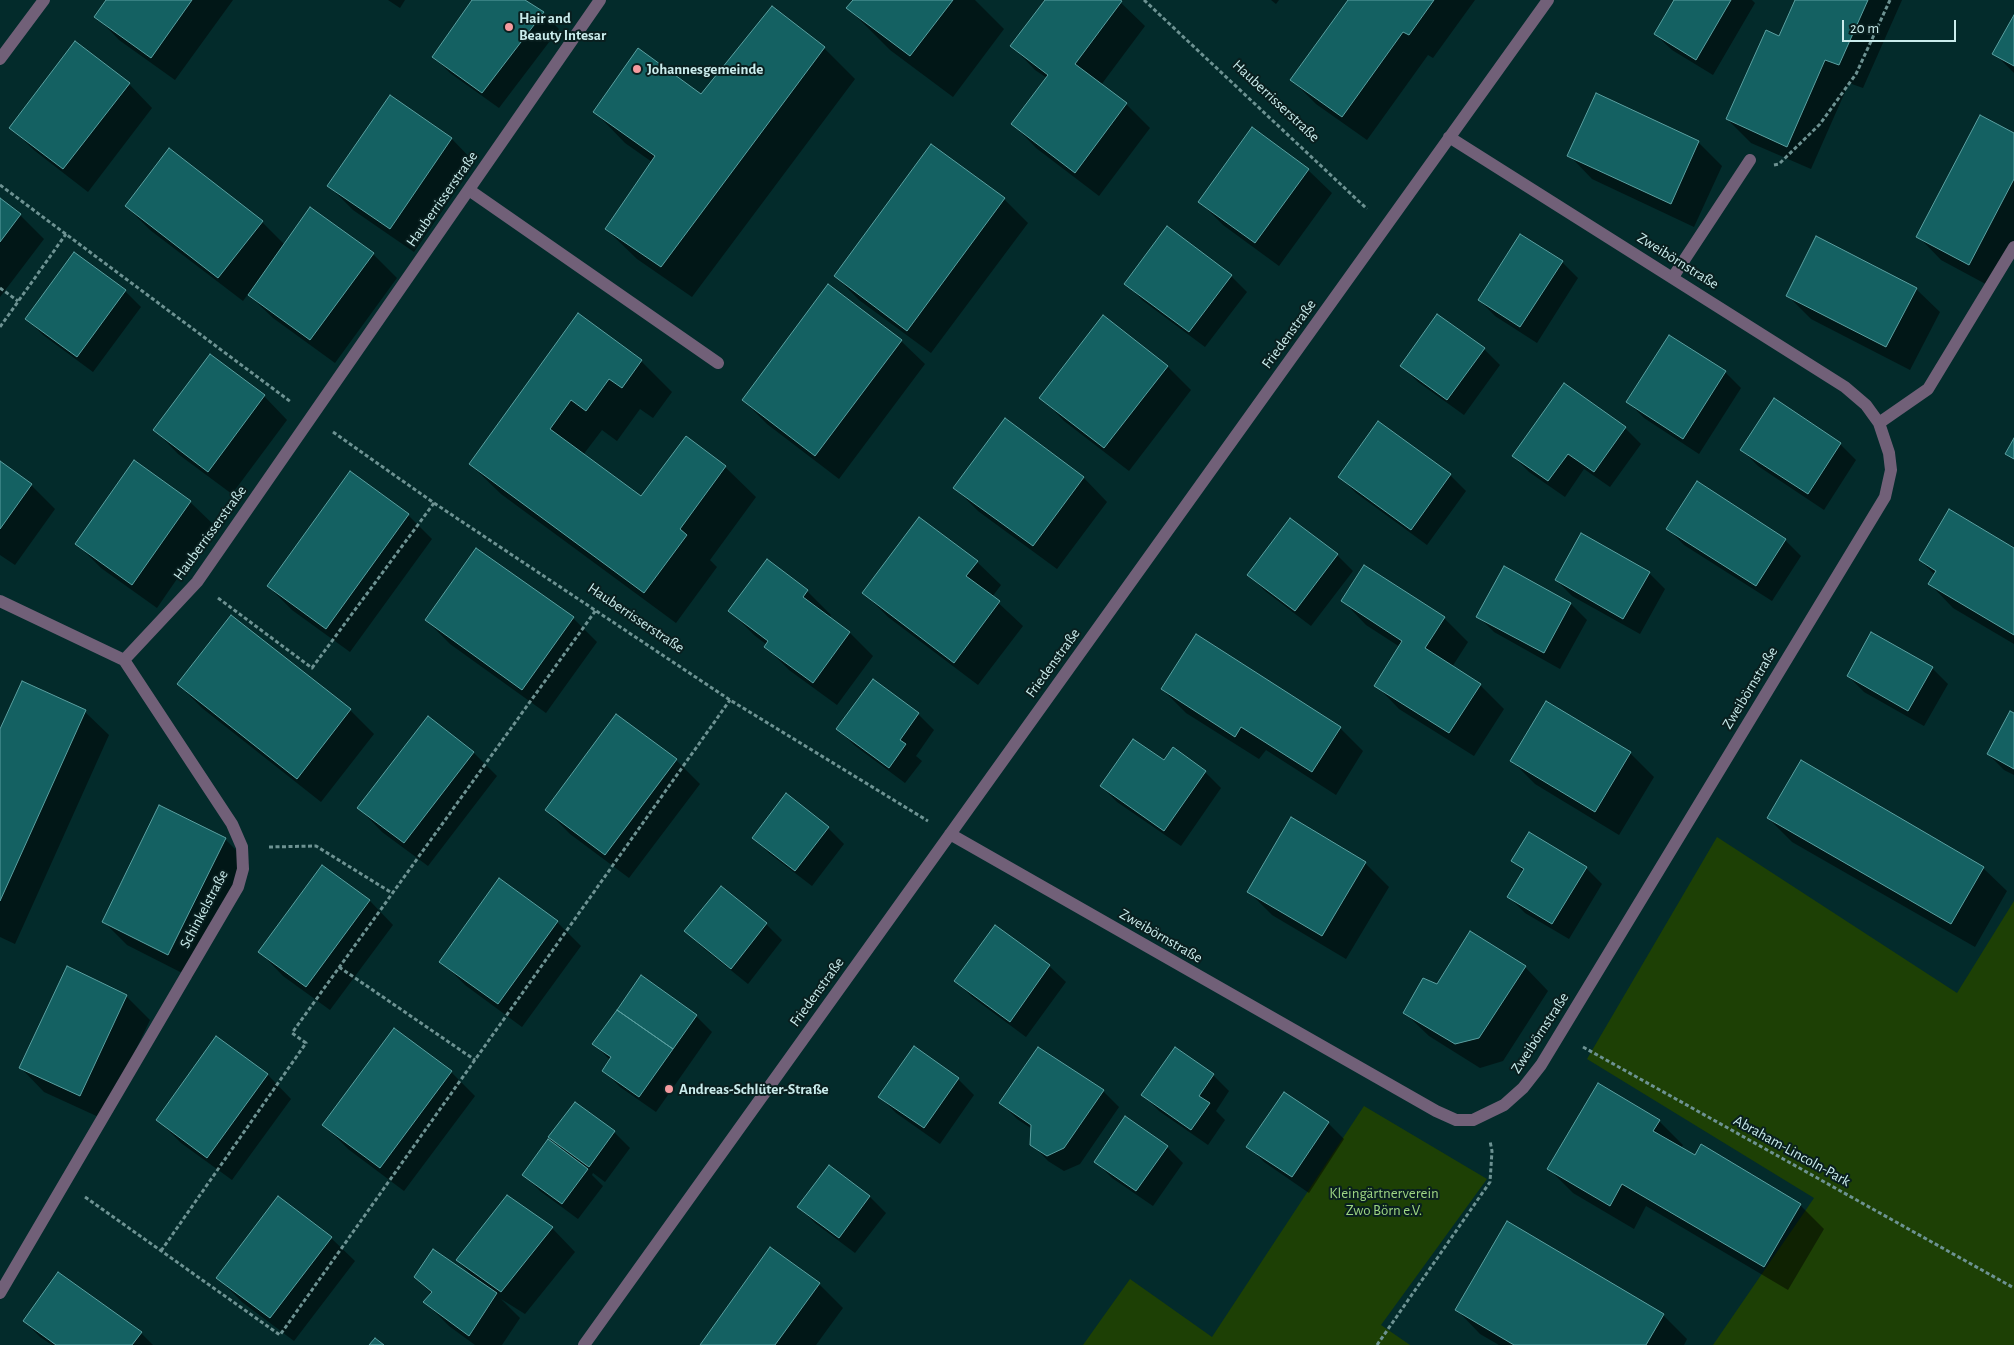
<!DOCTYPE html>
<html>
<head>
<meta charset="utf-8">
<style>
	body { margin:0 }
	#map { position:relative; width:2014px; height:1345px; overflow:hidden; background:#032b2b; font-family:"Alegreya Sans",sans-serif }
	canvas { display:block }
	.scale { position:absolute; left:1842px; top:20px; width:114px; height:22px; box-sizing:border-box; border:2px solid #caecec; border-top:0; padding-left:6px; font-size:15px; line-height:18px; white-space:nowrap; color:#caecec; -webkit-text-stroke:4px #091f1f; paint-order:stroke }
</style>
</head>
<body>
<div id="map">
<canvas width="2014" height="1345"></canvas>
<div class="scale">20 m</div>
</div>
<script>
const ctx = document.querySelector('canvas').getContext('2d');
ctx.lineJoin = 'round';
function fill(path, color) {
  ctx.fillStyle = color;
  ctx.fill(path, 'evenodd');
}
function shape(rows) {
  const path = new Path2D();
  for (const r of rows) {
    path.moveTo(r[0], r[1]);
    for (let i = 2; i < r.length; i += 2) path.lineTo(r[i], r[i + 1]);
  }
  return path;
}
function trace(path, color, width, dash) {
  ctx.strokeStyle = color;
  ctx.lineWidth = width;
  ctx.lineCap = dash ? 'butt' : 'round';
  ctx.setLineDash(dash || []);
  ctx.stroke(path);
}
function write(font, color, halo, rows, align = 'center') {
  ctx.font = font + ' "Alegreya Sans",sans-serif';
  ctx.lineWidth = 4;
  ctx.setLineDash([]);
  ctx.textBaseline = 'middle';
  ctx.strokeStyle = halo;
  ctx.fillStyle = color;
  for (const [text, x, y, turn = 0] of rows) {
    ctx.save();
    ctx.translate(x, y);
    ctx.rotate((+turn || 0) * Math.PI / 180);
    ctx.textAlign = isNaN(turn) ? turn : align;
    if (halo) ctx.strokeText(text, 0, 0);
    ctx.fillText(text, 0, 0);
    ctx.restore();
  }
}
fill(shape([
	[1717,837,1957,993,2014,901,2014,1345,1713,1345,1814,1198,1587,1059],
	[1364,1106,1487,1179,1381,1325,1410,1345,1083,1345,1130,1279,1212,1337]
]), '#1d4005');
fill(shape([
	[107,0,233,0,175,80,119,40,96,16],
	[388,0,405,0,400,8],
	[474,0,523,0,543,13,559,29,499,108,450,73,434,57],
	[854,0,975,0,1004,29,953,97,890,50,848,8],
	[1046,0,1118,0,1145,26,1101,85,1126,104,1150,128,1099,196,1036,148,1013,124,1047,78,1035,70,1012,46],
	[1271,0,1279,0,1276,4],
	[1349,0,1475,0,1433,58,1428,55,1367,140,1316,104,1292,80],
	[1676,0,1752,0,1755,3,1713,75,1672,50,1655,34],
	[1796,0,1902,0,1863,88,1849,83,1811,169,1751,143,1727,119,1780,37],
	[2014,18,2014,73,1994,53],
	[824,48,855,79,692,297,637,259,606,229,652,162,625,143,595,112,701,96],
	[129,84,152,108,88,192,35,151,11,128],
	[390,97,452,139,475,163,414,252,353,210,329,186],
	[2014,134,2014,247,1993,288,1941,260,1918,236],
	[1698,142,1722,166,1694,227,1592,179,1569,155],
	[1308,170,1332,193,1279,266,1223,225,1200,202],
	[1004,199,1028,223,931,353,859,300,835,276],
	[0,200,20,215,44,239,0,297],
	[126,206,262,222,285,245,373,254,397,278,335,363,273,318,248,294,243,301,150,230],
	[1520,235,1562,262,1578,278,1537,343,1495,316,1479,300],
	[1231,276,1247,292,1205,347,1142,300,1126,283],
	[1916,289,1940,312,1910,370,1811,319,1787,295],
	[125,291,141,307,93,372,43,335,27,319],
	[579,315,641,361,672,392,653,418,640,409,617,441,602,430,583,455,642,498,725,467,756,497,710,560,717,567,676,623,501,494,470,464],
	[1103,316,1168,367,1191,390,1129,471,1064,421,1041,397],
	[1438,316,1484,349,1500,365,1464,415,1418,382,1402,366],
	[1670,336,1725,372,1741,388,1699,454,1644,418,1628,402],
	[901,341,925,364,839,479,767,424,743,400],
	[264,396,287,420,232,494,178,454,155,430],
	[1774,400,1840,444,1856,460,1824,510,1758,466,1742,450],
	[1005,420,1084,478,1107,502,1057,569,978,511,955,488],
	[1625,428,1641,444,1610,487,1584,469,1565,497,1529,472,1513,456],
	[0,462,31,485,55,509,15,565,0,555],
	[350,473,408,515,432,539,350,652,292,610,268,586],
	[1450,475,1466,491,1427,545,1356,493,1340,477],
	[190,502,214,525,157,608,101,568,77,544],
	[1290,519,1337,555,1353,571,1311,626,1265,591,1249,575],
	[1668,529,1785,540,1801,556,1772,601,1684,545],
	[2014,550,2014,644,1953,608,1930,584,1935,575,1920,560],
	[767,561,807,591,831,615,829,617,850,633,873,656,837,705,789,670,766,647,767,645,754,635,730,611],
	[977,562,1001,585,992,597,1023,626,978,685,888,617,864,593],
	[1649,573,1665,589,1640,634,1572,596,1556,580],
	[1343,601,1444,618,1468,642,1452,667,1480,685,1504,709,1474,756,1399,709,1376,685,1400,647,1366,625],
	[1571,604,1587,620,1560,669,1494,632,1478,616],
	[232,616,350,710,374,734,321,802,202,708,178,684],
	[573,618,597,642,546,713,450,644,426,620],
	[1932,668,1948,684,1924,726,1864,692,1848,676],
	[873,681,918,714,934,730,916,756,922,761,905,783,854,745,838,729],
	[22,682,85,712,109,735,15,944,0,937,0,732],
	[1162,689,1340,728,1363,751,1336,795,1266,750,1259,759,1186,713],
	[2014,715,2014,775,2004,770,1988,754],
	[474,753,497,776,428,866,382,832,359,808],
	[1630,753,1654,777,1619,835,1535,784,1512,761],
	[676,760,700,784,629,878,570,834,546,810],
	[1164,762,1205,772,1221,788,1181,846,1117,802,1101,786],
	[787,795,828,828,844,844,812,886,770,854,754,838],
	[1768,818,1983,868,2007,891,1975,947,1792,842],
	[225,839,249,863,192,978,127,945,103,921],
	[1513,861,1586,868,1602,884,1569,939,1525,913,1509,897,1524,872],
	[1365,863,1389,887,1346,959,1272,915,1249,892],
	[322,867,370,901,393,925,330,1010,283,976,260,952],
	[721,887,766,924,782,940,748,984,702,947,686,931],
	[557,922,581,946,522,1027,465,985,441,961],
	[995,927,1049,966,1066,982,1026,1037,972,997,956,981],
	[1525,967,1548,991,1503,1061,1480,1068,1429,1036,1405,1013],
	[126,996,150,1020,103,1119,44,1092,21,1068],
	[696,1016,712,1032,656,1112,620,1087,604,1071,610,1060,594,1044],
	[217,1038,268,1075,291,1099,232,1180,181,1143,157,1119],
	[451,1072,475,1096,404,1191,348,1149,324,1125],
	[1213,1075,1229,1091,1216,1111,1225,1120,1208,1145,1159,1111,1143,1095],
	[958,1079,974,1095,940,1144,896,1113,880,1097],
	[1103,1091,1119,1107,1080,1164,1064,1171,1048,1161,1032,1144,1032,1129,1017,1119,1001,1103],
	[1284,1093,1328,1123,1344,1139,1309,1193,1264,1162,1248,1146],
	[1659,1121,1683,1145,1681,1148,1800,1205,1824,1229,1788,1290,1646,1206,1634,1229,1573,1193,1549,1169],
	[614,1132,630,1148,605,1182,593,1173,592,1175,603,1186,578,1219,540,1191,524,1175,561,1148,550,1137],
	[1167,1147,1183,1163,1153,1206,1112,1178,1096,1162],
	[829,1166,870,1197,886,1213,855,1253,815,1223,799,1207],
	[1507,1223,1663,1315,1687,1339,1684,1345,1499,1345,1480,1334,1457,1310],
	[552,1228,575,1252,525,1314,501,1299,520,1318,502,1345,475,1345,449,1326,425,1302,432,1294,415,1277,476,1280,457,1260],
	[331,1238,355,1261,294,1341,242,1302,218,1278],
	[819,1284,843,1308,816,1345,701,1345],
	[24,1321,141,1333,153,1345,52,1345,40,1337]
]), '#0007');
const building = shape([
	[106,0,192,0,151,58,94,17,106,0],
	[472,0,525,0,544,12,482,93,432,57,472,0],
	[853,0,953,0,910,56,846,8,853,0],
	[1045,0,1120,0,1122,1,1075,64,1127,103,1075,173,1011,124,1048,75,1010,46,1045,0],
	[1348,0,1434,0,1409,35,1403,32,1342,117,1290,80,1348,0],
	[1674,0,1731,0,1696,60,1654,34,1674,0],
	[1795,0,1868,0,1839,65,1825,60,1787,147,1726,119,1766,30,1779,36,1795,0],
	[772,6,825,47,661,267,605,229,655,156,593,112,638,48,701,94,772,6],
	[2014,15,2014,66,1992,54,2014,15],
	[75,41,130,83,63,169,9,128,75,41],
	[1596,93,1699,141,1671,204,1567,156,1596,93],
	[390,95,452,138,390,229,327,186,390,95],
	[1980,115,2014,133,2014,179,1969,265,1916,237,1980,115],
	[1252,127,1309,169,1255,243,1198,202,1252,127],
	[931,144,1005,198,907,331,834,276,931,144],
	[169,148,263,221,218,278,125,206,169,148],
	[0,198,21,214,0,242,0,198],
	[310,207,374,253,310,340,248,295,310,207],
	[1167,226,1232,275,1189,332,1124,284,1167,226],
	[1520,234,1563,261,1520,327,1478,300,1520,234],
	[1816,236,1917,288,1886,347,1786,296,1816,236],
	[74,252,126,290,77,357,25,319,74,252],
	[828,284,902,340,815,456,742,400,828,284],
	[578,313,642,360,622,388,609,379,586,411,571,400,550,429,641,496,686,436,726,466,680,529,687,535,644,593,469,464,578,313],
	[1437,314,1485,348,1447,400,1400,366,1437,314],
	[1103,315,1168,366,1104,448,1039,398,1103,315],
	[1669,335,1726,371,1683,439,1626,402,1669,335],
	[210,354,265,395,208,472,153,430,210,354],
	[1564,383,1626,427,1594,472,1568,454,1548,481,1512,456,1564,383],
	[1774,398,1841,443,1808,494,1740,450,1774,398],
	[1005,418,1084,477,1033,546,953,488,1005,418],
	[1378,421,1451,474,1411,530,1338,477,1378,421],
	[2014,438,2014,459,2005,454,2014,438],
	[134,460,191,501,132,585,75,544,134,460],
	[0,461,32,484,0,529,0,461],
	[350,471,409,514,326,629,267,586,350,471],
	[1697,481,1786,539,1756,586,1666,529,1697,481],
	[1949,509,2014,548,2014,635,1928,584,1936,571,1919,560,1949,509],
	[919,517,978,561,966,576,1000,601,954,663,862,593,919,517],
	[1290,518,1338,554,1295,611,1247,575,1290,518],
	[1581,533,1650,572,1623,619,1555,580,1581,533],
	[476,548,574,617,522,690,425,620,476,548],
	[767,559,808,590,803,597,850,632,813,683,764,647,768,641,728,611,767,559],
	[1364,565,1445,617,1425,648,1481,684,1449,733,1374,686,1402,641,1341,601,1364,565],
	[1504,566,1571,603,1544,653,1476,617,1504,566],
	[231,615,351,709,297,779,177,684,231,615],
	[1871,632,1933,667,1908,711,1847,676,1871,632],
	[1196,634,1341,727,1312,772,1241,727,1235,737,1161,689,1196,634],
	[873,679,919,713,900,740,906,744,889,768,836,729,873,679],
	[22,681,86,710,0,901,0,729,22,681],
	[1546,701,1631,752,1595,812,1510,761,1546,701],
	[2010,711,2014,713,2014,769,1987,754,2010,711],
	[616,714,677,759,605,855,545,810,616,714],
	[428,716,474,752,404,843,357,808,428,716],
	[1133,739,1164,760,1173,747,1206,771,1164,831,1100,786,1133,739],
	[1801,760,1984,867,1951,924,1767,818,1801,760],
	[786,793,829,827,795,871,752,838,786,793],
	[159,805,226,838,168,955,102,922,159,805],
	[1291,817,1366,862,1322,936,1247,892,1291,817],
	[1529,832,1587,867,1552,924,1507,897,1524,869,1511,861,1529,832],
	[322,865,370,900,306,987,258,952,322,865],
	[499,878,558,921,498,1004,439,962,499,878],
	[721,886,767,923,731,969,684,931,721,886],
	[995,925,1050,965,1010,1022,954,981,995,925],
	[1470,931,1526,966,1479,1038,1455,1044,1403,1013,1423,978,1437,984,1470,931],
	[67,966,127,995,80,1096,19,1068,67,966],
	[641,975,697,1015,673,1049,617,1010,641,975],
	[617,1010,673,1049,639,1097,602,1071,611,1057,592,1044,617,1010],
	[394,1028,452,1071,380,1168,322,1125,394,1028],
	[216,1036,268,1074,207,1158,156,1120,216,1036],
	[914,1046,959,1078,924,1128,878,1097,914,1046],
	[1038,1047,1104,1090,1064,1148,1047,1156,1030,1145,1031,1125,999,1103,1038,1047],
	[1175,1047,1214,1074,1199,1096,1210,1103,1191,1130,1141,1095,1175,1047],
	[1598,1083,1660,1120,1653,1131,1695,1155,1701,1144,1801,1204,1764,1267,1622,1184,1610,1206,1547,1169,1598,1083],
	[1284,1092,1329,1122,1292,1177,1246,1147,1284,1092],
	[575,1102,615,1131,589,1167,548,1137,575,1102],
	[1125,1116,1168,1146,1136,1191,1094,1162,1125,1116],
	[548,1139,588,1169,562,1204,522,1175,548,1139],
	[829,1165,870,1196,839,1238,797,1207,829,1165],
	[507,1195,553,1227,501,1292,456,1260,507,1195],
	[278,1196,332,1237,270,1318,216,1278,278,1196],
	[1507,1221,1664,1314,1646,1345,1514,1345,1455,1310,1507,1221],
	[770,1247,820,1283,775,1345,700,1345,770,1247],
	[433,1249,497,1293,469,1336,423,1302,432,1292,414,1277,433,1249],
	[58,1272,142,1332,132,1345,56,1345,23,1321,58,1272],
	[375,1338,384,1345,369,1345,375,1338]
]);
fill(building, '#146162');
trace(building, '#5ba0a1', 1);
trace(shape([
	[1144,0,1367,209],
	[1774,165,1779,164,1820,124,1856,74,1890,0],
	[0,185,291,402],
	[0,288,18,301],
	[0,327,66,234],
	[333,432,434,503,730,700,928,821],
	[218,598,312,668,434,503],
	[269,847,316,846,392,893],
	[339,967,475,1060],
	[1583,1047,2014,1288],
	[85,1197,280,1335,730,700],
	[161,1251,306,1043,292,1033,596,610],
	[1377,1345,1490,1182,1492,1151,1490,1141]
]), '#6d9292', 3, [4, 2.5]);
trace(shape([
	[0,59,44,0],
	[469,190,718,363],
	[1673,277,1750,160],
	[1879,423,1928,389,2014,247],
	[0,601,124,660,232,824,242,847,243,869,238,887,0,1293],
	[124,660,197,582,600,0],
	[950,834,1436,1111,1456,1120,1473,1120,1504,1105,1523,1088,1541,1065,1885,497,1891,470,1889,453,1879,423,1866,405,1845,387,1449,137],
	[584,1345,1548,0]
]), '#716078', 12);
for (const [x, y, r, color] of [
	[509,27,5,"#f49b9f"],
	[637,69,5,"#f49b9f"],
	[669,1089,5,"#f49b9f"]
]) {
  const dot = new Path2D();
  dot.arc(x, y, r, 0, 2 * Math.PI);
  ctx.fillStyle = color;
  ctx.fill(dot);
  trace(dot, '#091f1f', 2);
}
write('bold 15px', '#caecec', '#091f1f', [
	["Hair and",519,18],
	["Beauty Intesar",519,35],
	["Johannesgemeinde",647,69],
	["Andreas-Schlüter-Straße",679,1089]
], 'left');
write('15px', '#caecec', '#091f1f', [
	["Hauberrisserstraße",1276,101,43],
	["Hauberrisserstraße",442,199,-55],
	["Zweibörnstraße",1678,261,32],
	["Friedenstraße",1289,334,-54],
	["Hauberrisserstraße",210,533,-54],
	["Hauberrisserstraße",636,618,34],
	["Friedenstraße",1053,663,-54],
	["Zweibörnstraße",1750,688,-59],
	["Schinkelstraße",204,909,-62],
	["Zweibörnstraße",1161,936,30],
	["Friedenstraße",817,992,-54],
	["Zweibörnstraße",1540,1033,-57],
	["Abraham-Lincoln-Park",1792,1151,29]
]);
write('15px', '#9dd583', '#091f1f', [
	["Kleingärtnerverein",1384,1193],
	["Zwo Börn e.V.",1384,1210]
]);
</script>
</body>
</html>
